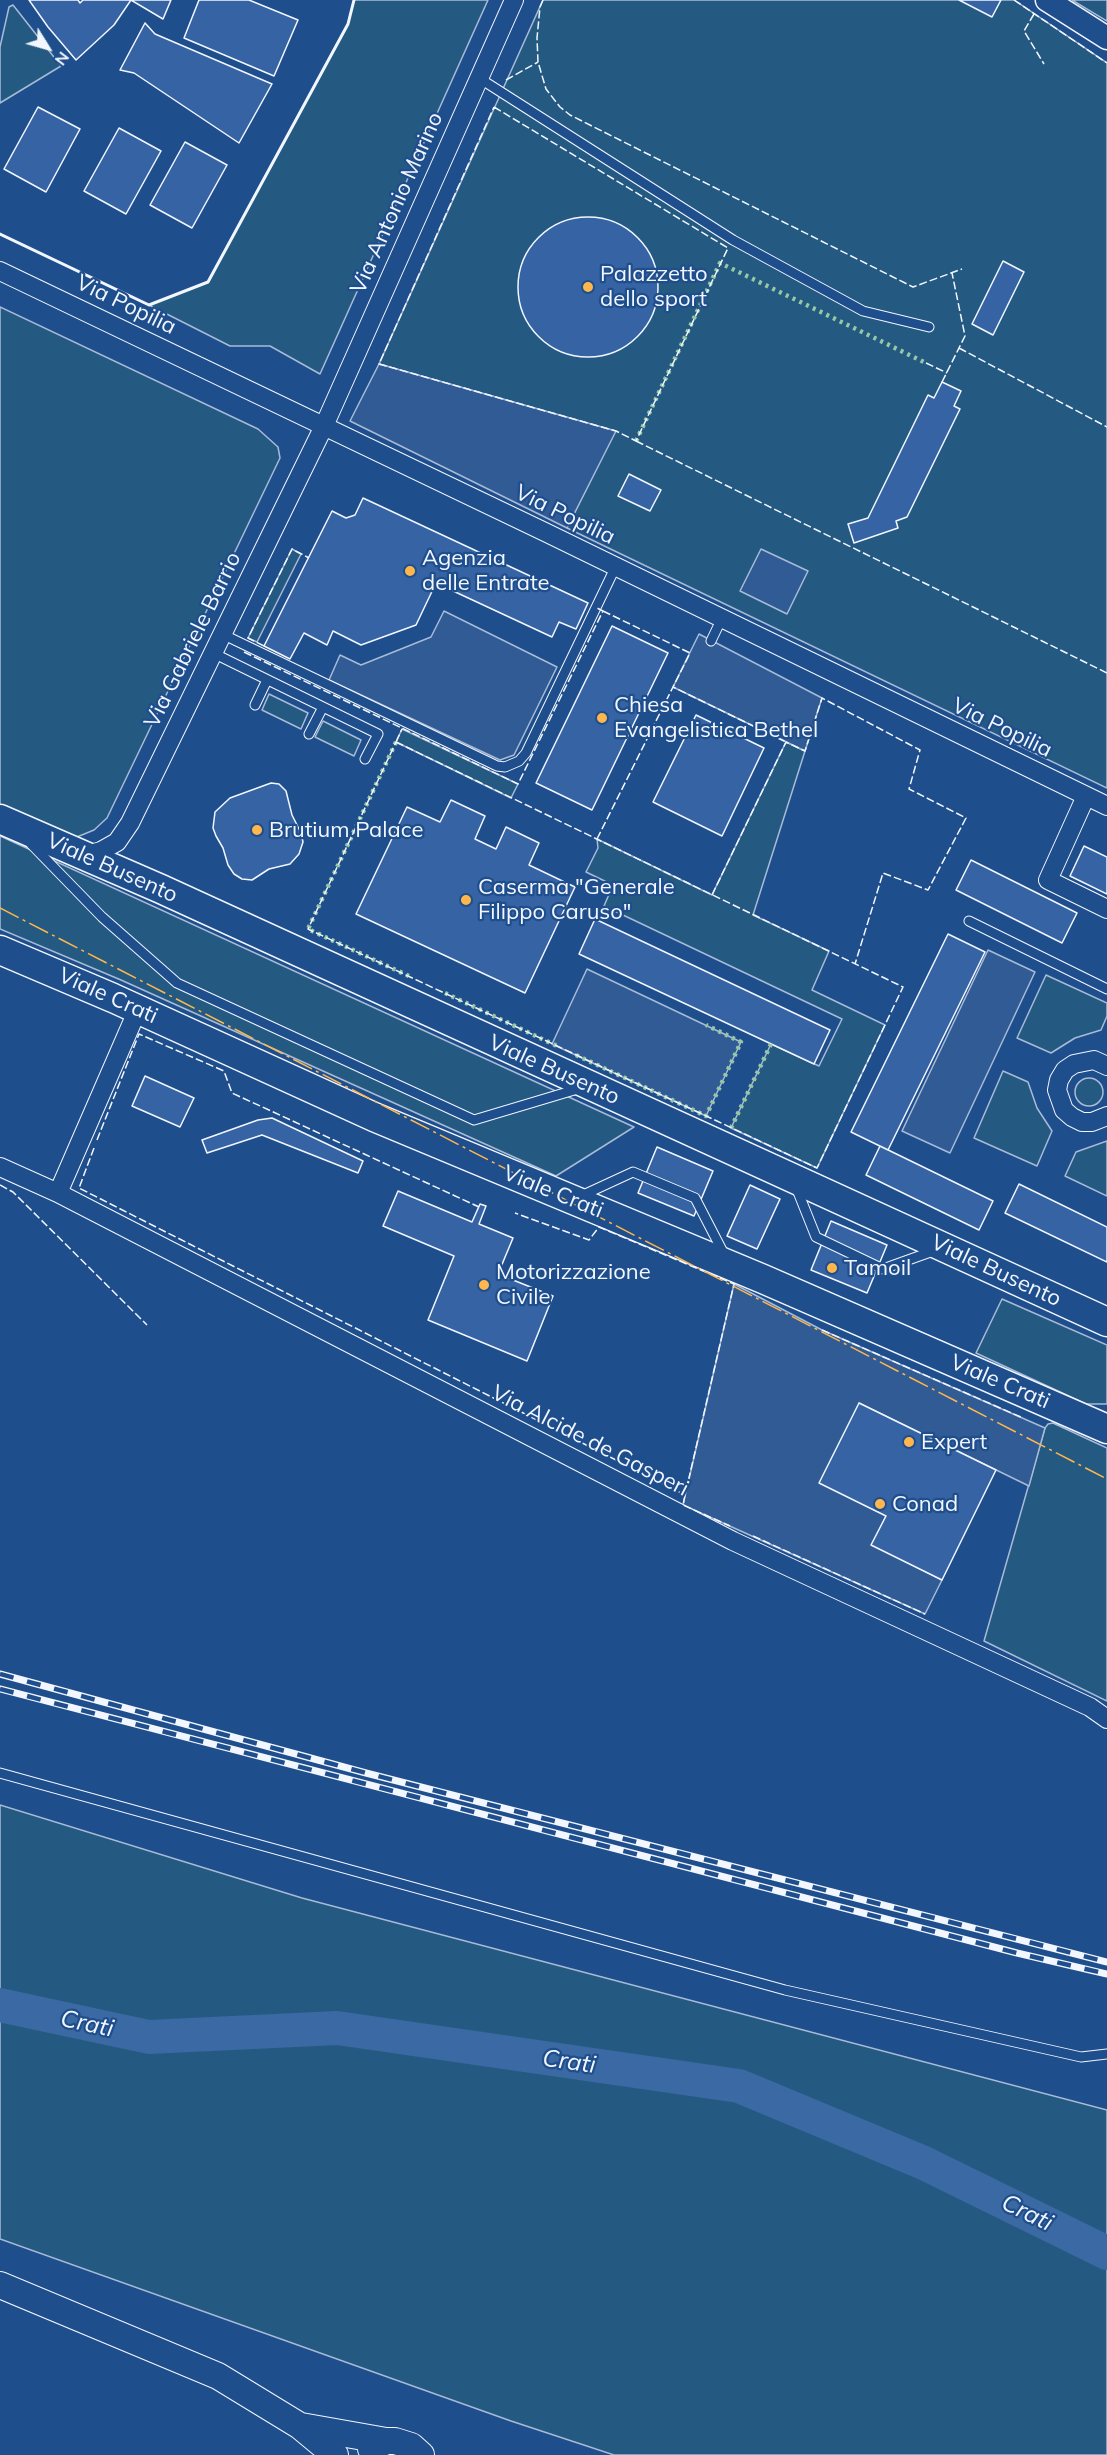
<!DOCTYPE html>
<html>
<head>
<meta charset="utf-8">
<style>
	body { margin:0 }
	#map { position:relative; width:1107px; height:2455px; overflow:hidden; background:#1f4e8c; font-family:Mulish,sans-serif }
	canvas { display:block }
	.north { position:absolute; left:18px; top:18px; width:60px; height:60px; -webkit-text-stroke:4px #1f4e8c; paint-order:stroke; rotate:127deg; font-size:16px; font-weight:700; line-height:24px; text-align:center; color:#f2f6ff }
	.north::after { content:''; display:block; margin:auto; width:21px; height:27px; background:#f2f6ff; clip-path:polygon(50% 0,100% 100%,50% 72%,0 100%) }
</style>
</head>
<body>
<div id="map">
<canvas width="1107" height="2455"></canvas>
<div class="north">N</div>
</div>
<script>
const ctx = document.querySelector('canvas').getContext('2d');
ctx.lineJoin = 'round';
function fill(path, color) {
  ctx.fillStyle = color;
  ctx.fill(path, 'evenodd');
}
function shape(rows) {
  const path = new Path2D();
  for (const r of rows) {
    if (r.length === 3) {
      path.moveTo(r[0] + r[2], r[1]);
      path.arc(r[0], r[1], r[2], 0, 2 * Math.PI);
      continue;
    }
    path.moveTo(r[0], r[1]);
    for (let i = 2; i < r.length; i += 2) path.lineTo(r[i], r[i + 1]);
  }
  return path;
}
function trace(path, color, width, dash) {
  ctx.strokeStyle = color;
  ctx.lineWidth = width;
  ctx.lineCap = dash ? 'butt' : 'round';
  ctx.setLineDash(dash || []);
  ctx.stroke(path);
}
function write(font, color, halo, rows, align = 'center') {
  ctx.font = font + ' Mulish,sans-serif';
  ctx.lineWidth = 4.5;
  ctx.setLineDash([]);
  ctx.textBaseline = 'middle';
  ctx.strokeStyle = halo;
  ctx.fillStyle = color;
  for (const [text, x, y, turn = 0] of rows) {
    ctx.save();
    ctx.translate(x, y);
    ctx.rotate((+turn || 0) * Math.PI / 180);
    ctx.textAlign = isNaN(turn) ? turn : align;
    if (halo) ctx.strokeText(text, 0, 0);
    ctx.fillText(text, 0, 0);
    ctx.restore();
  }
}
const green = shape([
	[354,0,488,0,320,374,270,346,230,346,149,305,208,282,348,24,354,0],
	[543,0,1014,0,1107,63,1107,788,567,528,615,431,379,364,543,0],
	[1072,0,1107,0,1107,21,1072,0],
	[13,5,61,66,0,103,0,47,9,7,13,5],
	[0,307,258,429,278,447,280,458,107,818,94,830,72,839,0,805,0,307],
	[292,549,301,554,257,642,248,638,292,549],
	[269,694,308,713,301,729,262,710,269,694],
	[323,721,361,740,354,756,315,737,323,721],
	[402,729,518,784,511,798,396,742,402,729],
	[786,742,805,751,753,915,829,951,812,990,885,1025,817,1168,731,1128,771,1044,819,1066,842,1019,604,906,613,885,586,872,598,848,597,839,712,895,786,742],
	[0,836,634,1127,556,1176,121,980,0,929,0,836],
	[1046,975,1107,1003,1107,1016,1101,1030,1075,1038,1051,1053,1017,1038,1046,975],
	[1003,1071,1028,1082,1037,1108,1052,1131,1037,1166,974,1138,1003,1071],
	[1089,1092,14],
	[1107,1141,1107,1196,1065,1176,1076,1152,1107,1141],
	[1002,1299,1107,1345,1107,1404,1086,1404,976,1353,1002,1299],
	[1053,1423,1107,1448,1107,1701,984,1641,1045,1428,1048,1424,1053,1423],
	[0,1805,302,1898,1107,2110,1107,2455,614,2455,511,2421,0,2239,0,1805]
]);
fill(green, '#245a82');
trace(green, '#a8bbd7', 1.5);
const parking = shape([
	[379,364,616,431,567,528,350,421,379,364],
	[761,549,808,571,787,614,740,591,761,549],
	[444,611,557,667,514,755,500,760,329,680,340,655,361,665,431,637,444,611],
	[699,634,822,698,805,751,673,687,699,634],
	[988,950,1035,972,950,1153,902,1131,988,950],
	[587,969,741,1042,706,1116,552,1044,587,969],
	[734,1284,822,1330,1045,1428,1029,1486,859,1403,886,1516,872,1544,942,1580,925,1614,683,1505,734,1284]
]);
fill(parking, '#305b95');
trace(parking, '#a8bbd7', 1.5);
trace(shape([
	[0,2005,149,2037,337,2028,739,2086,924,2163,1107,2253]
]), '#3b69a3', 34);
const building = shape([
	[29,0,78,0,80,3,83,0,131,0,114,25,76,60,48,27,29,0],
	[131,0,171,0,163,19,131,0],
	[199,0,249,0,298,20,274,76,184,38,199,0],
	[959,0,1001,0,992,17,959,0],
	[145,23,155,34,272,84,239,143,134,73,120,70,145,23],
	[38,107,80,129,46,192,4,169,38,107],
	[119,128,161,151,126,214,84,191,119,128],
	[185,142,227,165,192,228,150,205,185,142],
	[588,287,70],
	[1003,261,1024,272,993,335,972,324,1003,261],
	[942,382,961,391,954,406,960,409,907,517,896,521,898,528,854,543,848,524,868,518,928,395,934,398,942,382],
	[629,474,661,490,650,511,618,496,629,474],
	[363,498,588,603,576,629,559,622,552,637,436,583,416,625,361,645,333,631,327,645,304,633,290,659,264,646,332,511,346,518,355,515,363,498],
	[612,626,668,653,592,810,536,783,612,626],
	[696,715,764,748,722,836,653,802,696,715],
	[271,783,279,784,286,791,292,815,301,833,303,842,299,854,290,864,269,869,252,880,242,879,234,874,228,865,223,848,216,836,213,828,215,812,230,798,271,783],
	[451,800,485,816,475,839,496,849,506,827,539,843,529,865,575,887,525,993,356,914,407,807,440,822,451,800],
	[1084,846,1107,857,1107,894,1070,876,1084,846],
	[971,860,1077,913,1062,943,956,890,971,860],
	[595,919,830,1030,814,1064,579,954,595,919],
	[948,934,985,952,888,1150,851,1132,948,934],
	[145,1076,194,1098,180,1127,132,1106,145,1076],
	[272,1118,363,1161,358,1173,262,1135,207,1153,202,1140,258,1120,272,1118],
	[880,1146,993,1201,979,1230,866,1175,880,1146],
	[657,1147,713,1171,694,1216,638,1193,657,1147],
	[1019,1184,1107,1227,1107,1262,1005,1213,1019,1184],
	[750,1185,780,1199,757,1249,727,1236,750,1185],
	[398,1191,472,1222,480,1204,486,1206,479,1224,513,1238,498,1274,553,1296,527,1361,428,1320,454,1256,383,1226,398,1191],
	[831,1221,887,1245,867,1293,811,1270,831,1221],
	[859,1403,996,1470,942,1580,871,1545,886,1516,819,1483,859,1403]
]);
fill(building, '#3563a3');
trace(building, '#f2f6ff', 1.5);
const service = shape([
	[479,78,733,240,863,311,929,327],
	[222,634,497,766,505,767,519,761,526,753,616,566],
	[711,641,722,618],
	[213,653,378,734,365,759],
	[255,705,267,680],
	[309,734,323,707],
	[31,844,102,917,177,983,474,1120,581,1088],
	[969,921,1107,989],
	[796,1187,816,1237,883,1269,936,1250],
	[581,1196,633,1172,695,1198,724,1254],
	[0,1773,785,1990,1081,2057,1107,2054]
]);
const minor = shape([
	[0,271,547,533,1107,806],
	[1086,796,1048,880,1107,909],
	[84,856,101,851,117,842,130,823,324,426,514,0],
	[1107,1066,1094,1060,1074,1064,1065,1070,1059,1080,1057,1090,1064,1110,1072,1117,1082,1122,1092,1122,1107,1116],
	[0,1167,58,1193,138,1009],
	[58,1193,733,1541,1090,1707,1107,1719]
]);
const tertiary = shape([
	[1047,0,1107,38]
]);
const secondary = shape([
	[0,2285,218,2376,300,2426,335,2455],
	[301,2426,386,2441],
	[371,2449,386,2441,395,2441,411,2446,421,2455]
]);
const primary = shape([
	[0,819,161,889,1107,1322],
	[0,950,113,998,374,1117,763,1279,1107,1429]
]);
trace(service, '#f2f6ff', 11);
trace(minor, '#f2f6ff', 20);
trace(tertiary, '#f2f6ff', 25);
trace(secondary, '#f2f6ff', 28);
trace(primary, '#f2f6ff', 31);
trace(service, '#1f4e8c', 9);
trace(minor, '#1f4e8c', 18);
trace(tertiary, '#1f4e8c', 22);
trace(secondary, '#1f4e8c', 26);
trace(primary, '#1f4e8c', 28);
const rail = shape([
	[0,1674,366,1773,1107,1962],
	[0,1689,1017,1953,1107,1974]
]);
trace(rail, '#f2f6ff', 7);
trace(rail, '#1f4e8c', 4.5, [14]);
trace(shape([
	[636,441,720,263,926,363],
	[396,742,308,929,411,977],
	[445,993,557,1046],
	[576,1055,706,1116,741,1042,706,1025],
	[731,1128,771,1044]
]), '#97c8a6', 4.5, [3, 4.5]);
trace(shape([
	[543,0,540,7,537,38,538,62,546,89,560,107,570,115,913,287,962,269],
	[1014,0,1107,63],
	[1034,14,1024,31,1044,64],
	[506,80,538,62],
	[494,107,728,248,636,441,616,431,379,364,494,107],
	[959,348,1107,427],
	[926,363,947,373],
	[942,382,965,336,952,273],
	[636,441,1107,673],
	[603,611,690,653,673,687],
	[264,646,248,638,292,549,309,558],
	[244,652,518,784,603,611,595,607],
	[396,742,903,987,817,1168,308,929,396,742],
	[396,742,402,729],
	[597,839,673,687,786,742],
	[712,895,786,742,805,751,822,698,920,750,909,789,966,818,928,890,883,873,855,964],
	[97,1140,139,1034,224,1071,232,1093,479,1207],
	[94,1148,79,1188,685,1495,734,1284,599,1227,589,1240,515,1213],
	[0,1185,13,1192,147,1325],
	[822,1330,1023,1418],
	[685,1495,683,1505,730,1526],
	[753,1536,925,1614]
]), '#f2f6ff', 1.5, [8, 3]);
trace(shape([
	[0,234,149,305,208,282,348,24,354,0]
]), '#f2f6ff', 3);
trace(shape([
	[0,908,1107,1479]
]), '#ffb74d', 1.5, [21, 4.5, 3, 4.5]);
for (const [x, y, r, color] of [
	[588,287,6,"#ffb74d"],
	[410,571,6,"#ffb74d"],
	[602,718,6,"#ffb74d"],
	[257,830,6,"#ffb74d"],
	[466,900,6,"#ffb74d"],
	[832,1268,6,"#ffb74d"],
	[484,1285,6,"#ffb74d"],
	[909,1442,6,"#ffb74d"],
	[880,1504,6,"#ffb74d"]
]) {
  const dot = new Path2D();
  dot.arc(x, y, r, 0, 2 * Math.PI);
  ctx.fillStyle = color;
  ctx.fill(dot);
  trace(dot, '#1f4e8c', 2);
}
write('22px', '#f2f6ff', '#1f4e8c', [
	["Via Antonio Marino",397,203,-66],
	["Via Popilia",126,305,26],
	["Via Popilia",565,515,26],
	["Via Gabriele Barrio",193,640,-64],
	["Via Popilia",1002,728,26],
	["Viale Busento",112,868,24],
	["Viale Crati",108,996,24],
	["Viale Busento",554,1070,24],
	["Viale Crati",553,1192,22],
	["Viale Busento",996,1271,25],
	["Viale Crati",1000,1382,23],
	["Via Alcide de Gasperi",590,1441,27]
]);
write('22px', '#f2f6ff', '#1f4e8c', [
	["Palazzetto",600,274],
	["dello sport",600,299],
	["Agenzia",422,558],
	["delle Entrate",422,583],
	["Chiesa",614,705],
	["Evangelistica Bethel",614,730],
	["Brutium Palace",269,830],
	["Caserma \"Generale",478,887],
	["Filippo Caruso\"",478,912],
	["Tamoil",844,1268],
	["Motorizzazione",496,1272],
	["Civile",496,1297],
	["Expert",921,1442],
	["Conad",892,1504]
], 'left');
write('italic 24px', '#f2f6ff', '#1f4e8c', [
	["Crati",87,2024,12],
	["Crati",569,2062,8],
	["Crati",1027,2213,26]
]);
</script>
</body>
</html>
